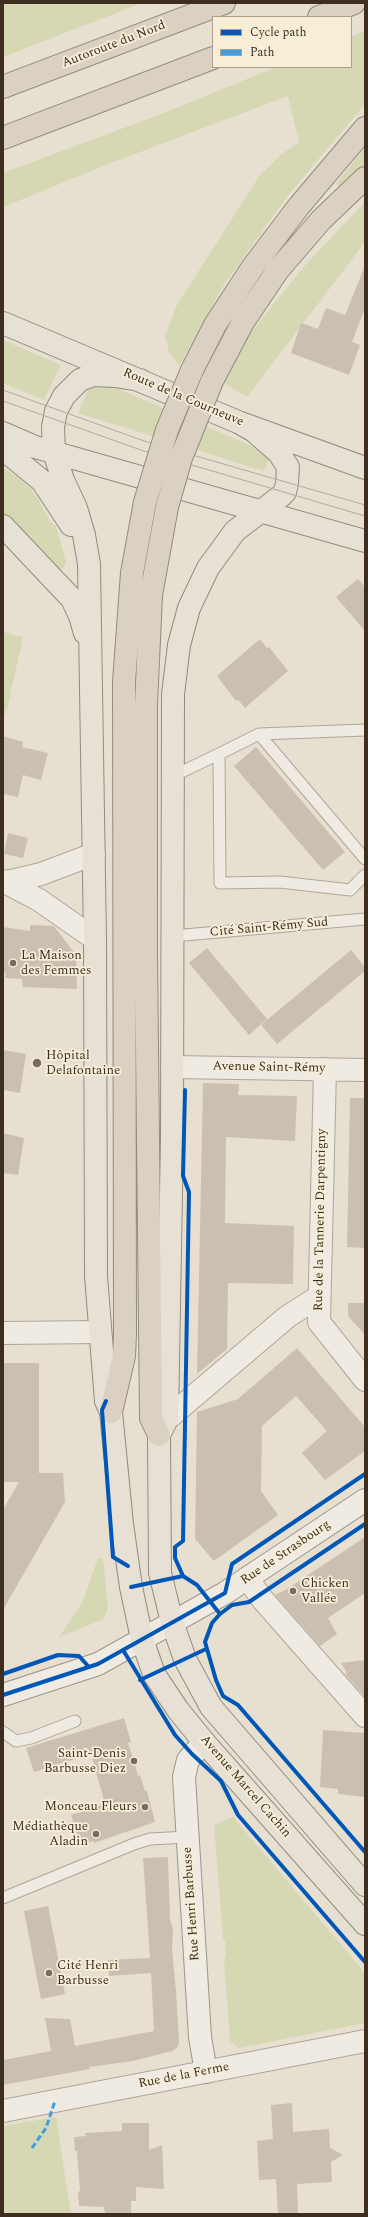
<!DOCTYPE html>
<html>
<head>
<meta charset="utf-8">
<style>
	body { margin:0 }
	#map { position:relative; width:368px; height:2217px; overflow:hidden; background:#e7e0d1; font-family:Spectral,serif }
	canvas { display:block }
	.frame { position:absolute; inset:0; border:4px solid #3d2e20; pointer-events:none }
	.legend { position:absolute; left:212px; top:16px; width:140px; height:52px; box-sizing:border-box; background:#f7eed8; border:1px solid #ada18e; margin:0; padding:5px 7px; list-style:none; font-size:12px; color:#3d2e20 }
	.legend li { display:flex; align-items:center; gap:8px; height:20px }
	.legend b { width:20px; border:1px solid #ada18e }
</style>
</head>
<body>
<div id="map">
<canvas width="368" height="2217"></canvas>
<div class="frame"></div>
<ul class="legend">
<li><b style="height:5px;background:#0057b8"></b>Cycle path</li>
<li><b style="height:5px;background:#3f9de0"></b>Path</li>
</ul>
</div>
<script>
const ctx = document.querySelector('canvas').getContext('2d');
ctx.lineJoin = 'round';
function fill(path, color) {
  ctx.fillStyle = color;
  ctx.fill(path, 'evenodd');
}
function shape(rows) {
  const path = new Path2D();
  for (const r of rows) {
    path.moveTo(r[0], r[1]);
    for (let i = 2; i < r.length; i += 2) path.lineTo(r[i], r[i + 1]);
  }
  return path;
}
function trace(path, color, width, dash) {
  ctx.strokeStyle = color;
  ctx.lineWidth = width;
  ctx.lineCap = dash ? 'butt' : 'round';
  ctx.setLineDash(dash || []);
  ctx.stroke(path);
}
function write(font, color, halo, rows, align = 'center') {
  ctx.font = font + ' Spectral,serif';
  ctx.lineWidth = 3.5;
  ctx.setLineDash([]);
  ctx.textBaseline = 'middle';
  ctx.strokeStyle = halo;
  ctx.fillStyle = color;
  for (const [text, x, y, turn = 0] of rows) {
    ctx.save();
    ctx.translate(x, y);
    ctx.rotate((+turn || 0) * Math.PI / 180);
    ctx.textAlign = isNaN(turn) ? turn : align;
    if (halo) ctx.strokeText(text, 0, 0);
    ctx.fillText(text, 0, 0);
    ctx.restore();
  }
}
fill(shape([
	[3,3,142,3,3,57],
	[365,30,365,104,290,193,225,283,179,366,169,352,165,336,177,305,260,175,282,154,299,142,288,96,111,163,3,207,3,173,164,113,276,67,351,67,351,37],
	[365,148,365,164,340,186,336,183],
	[365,202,365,242,247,397,223,383,245,339,307,263],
	[3,340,61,365,44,400,3,383],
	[103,385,114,387,264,451,270,457,264,471,78,413,88,390,93,386],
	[3,468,19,478,30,488,38,499,50,521,56,526,66,562,64,567,58,571,22,531,3,514],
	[3,632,23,637,6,714,3,714],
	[98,1558,103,1559,108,1608,104,1619,59,1637,83,1601],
	[233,1817,365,1973,365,2023,239,2048,230,2041,224,1959,226,1958,225,1940,223,1939,214,1825],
	[56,2117,71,2214,3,2214,3,2126]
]), '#d6d7b3');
fill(shape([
	[364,268,365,308,352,342,360,345,349,375,291,353,301,323,318,329,326,308,345,315],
	[358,579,365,587,365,631,336,597],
	[260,639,267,648,269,647,288,671,245,708,238,700,236,701,217,676],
	[3,736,23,742,22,747,48,753,41,780,23,775,18,797,3,794],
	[256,747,345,852,323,870,234,766],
	[8,833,28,838,23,858,4,854],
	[30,925,54,926,76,955,77,989,23,987,22,979,5,978,6,973,3,972,3,927,30,931],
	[207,948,267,1019,249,1035,189,963],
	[351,950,365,967,365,971,277,1044,261,1025],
	[3,1050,26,1054,20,1093,3,1090],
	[203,1083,239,1084,238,1095,297,1096,295,1141,226,1137,225,1223,294,1226,293,1284,228,1283,227,1349,197,1374],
	[350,1098,365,1098,365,1248,347,1247],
	[3,1133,24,1138,18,1175,3,1173],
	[348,1303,365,1303,365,1335,348,1316],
	[297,1348,365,1427,365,1451,325,1480,302,1453,327,1431,296,1396,262,1426,261,1491,278,1515,214,1561,195,1539,197,1412,238,1399],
	[3,1363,39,1363,39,1473,63,1473,65,1502,3,1610,3,1510,19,1482,3,1482],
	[365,1537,365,1593,328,1618,337,1634,320,1646,275,1595,287,1589],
	[365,1660,365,1697,345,1674,347,1673,341,1663],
	[124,1718,131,1742,128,1743,134,1761,138,1776,140,1775,145,1791,147,1791,155,1822,94,1843,94,1841,80,1845,71,1815,105,1804,91,1754,34,1772,26,1748],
	[323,1730,365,1733,365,1797,338,1794,338,1789,320,1787],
	[168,1857,170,1919,173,1929,172,1948,176,1991,179,2043,177,2048,172,2051,133,2061,89,2067,90,2069,3,2085,3,2060,51,2051,45,2018,70,2019,75,2046,154,2031,151,1973,109,1976,108,1960,150,1958,143,1858],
	[48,1906,65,1994,41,1999,24,1911],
	[292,2103,293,2132,329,2129,330,2148,343,2155,331,2162,332,2182,297,2184,298,2213,278,2214,276,2179,259,2180,257,2141,273,2139,271,2105],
	[122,2123,149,2123,149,2150,162,2145,164,2189,136,2187,136,2201,131,2201,131,2214,105,2214,104,2207,79,2206,78,2192,80,2191,77,2151,75,2151,74,2137,86,2136,85,2133,122,2131]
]), '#cbbfb2');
const lane = shape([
	[365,730,259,734,219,754,220,883,280,882,350,890,365,875],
	[259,734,365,859],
	[173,776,219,754],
	[173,936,365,919],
	[3,1732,16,1741,31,1738,75,1721],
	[3,1898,134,1844,150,1839,187,1837]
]);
const street = shape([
	[3,881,39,900,95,939],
	[7,882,41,874,94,854],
	[172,1067,365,1070],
	[325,1069,319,1322,365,1380],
	[3,1333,100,1332],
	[167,1419,287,1317,318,1297],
	[247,1578,263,1600,365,1716],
	[3,2111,365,2041]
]);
const secondary = shape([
	[3,1695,98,1664,225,1593,365,1500],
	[204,1742,188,1760,184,1777,200,2037,206,2072]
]);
const primary = shape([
	[3,323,238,422,365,468],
	[140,380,115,376,93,375,80,380,64,396,56,411,53,427,54,452,63,480,76,508,84,535,89,564,95,939,96,1276,106,1401,111,1412,122,1524,131,1587,142,1639,154,1674,178,1710,204,1742,365,1924],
	[238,422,254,431,279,453,288,467,287,483,285,492,281,496,235,531,208,568,189,608,179,645,173,694,172,1137,167,1419,159,1435,160,1573,172,1622,185,1659,211,1707,365,1885],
	[3,433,35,447,365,541],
	[3,449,42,481,71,525],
	[3,526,72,599,80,616,85,633]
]);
const highway = shape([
	[319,17,354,3],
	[3,87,224,3],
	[3,138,213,58],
	[192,370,215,325,252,268,299,206,365,128],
	[212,381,243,322,278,270,321,220,365,178],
	[111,1412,124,1356,125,1334,124,682,132,573,145,502],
	[159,1435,151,1418,146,952,146,706,151,595,167,507]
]);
trace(lane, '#ada599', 13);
trace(street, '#ada599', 24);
trace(secondary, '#9c958a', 24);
trace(primary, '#928b80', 24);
trace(highway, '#928b80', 24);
trace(lane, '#efebe3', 11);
trace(street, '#efebe3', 22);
trace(secondary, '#efebe3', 22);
trace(primary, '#e6e1d4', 22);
trace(highway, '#dad1c2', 22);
trace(shape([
	[3,390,144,441,365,505],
	[3,401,141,450,365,516]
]), '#afaaa2', 1);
const highwayBridge = shape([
	[145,502,167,430,192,370],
	[167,507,181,458,212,381]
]);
trace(highwayBridge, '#928b80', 24, []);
trace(highwayBridge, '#dad1c2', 22);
trace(shape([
	[32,2148,46,2128,55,2101]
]), '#3f9de0', 3, [6, 3]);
trace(shape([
	[185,1090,183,1176,189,1192,183,1541,175,1547,175,1558,183,1576,197,1585,220,1614],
	[106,1401,102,1410,113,1557,128,1566],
	[365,1524,249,1602,232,1605,220,1614,212,1623,205,1642,216,1680,223,1696,238,1705,365,1852],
	[131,1587,183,1576],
	[123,1650,175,1735,192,1754,221,1781,238,1815,365,1962],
	[3,1674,58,1655,79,1656,88,1666],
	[140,1680,206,1649],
	[3,1695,98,1664,225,1593,232,1564,365,1474]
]), '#0057b8', 4);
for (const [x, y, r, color] of [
	[13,963,4,"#786c5e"],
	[37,1063,5,"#786c5e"],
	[293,1591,4,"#786c5e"],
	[134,1761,4,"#786c5e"],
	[145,1807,4,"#786c5e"],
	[96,1834,4,"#786c5e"],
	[49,1973,4,"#786c5e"]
]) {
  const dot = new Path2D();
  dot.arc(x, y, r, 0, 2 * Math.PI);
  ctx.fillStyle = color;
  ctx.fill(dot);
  trace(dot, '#f7eed8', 1.5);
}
write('13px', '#3d2e20', '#f7eed8', [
	["Autoroute du Nord",114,45,-21],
	["Route de la Courneuve",183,398,23],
	["Cité Saint-Rémy Sud",269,928,-5],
	["Avenue Saint-Rémy",269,1068,1],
	["Rue de la Tannerie Darpentigny",321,1220,-89],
	["Rue de Strasbourg",286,1553,-34],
	["Avenue Marcel Cachin",245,1787,49],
	["Rue Henri Barbusse",192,1904,-94],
	["Rue de la Ferme",184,2076,-11]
]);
write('13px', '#3d2e20', '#f7eed8', [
	["La Maison",21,956],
	["des Femmes",21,971],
	["Hôpital",46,1056],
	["Delafontaine",46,1071],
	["Chicken",301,1584],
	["Vallée",301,1599],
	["Saint-Denis",126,1754,"right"],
	["Barbusse Diez",126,1769,"right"],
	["Monceau Fleurs",137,1807,"right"],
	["Médiathèque",88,1827,"right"],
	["Aladin",88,1842,"right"],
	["Cité Henri",57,1966],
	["Barbusse",57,1981]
], 'left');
</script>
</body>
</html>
